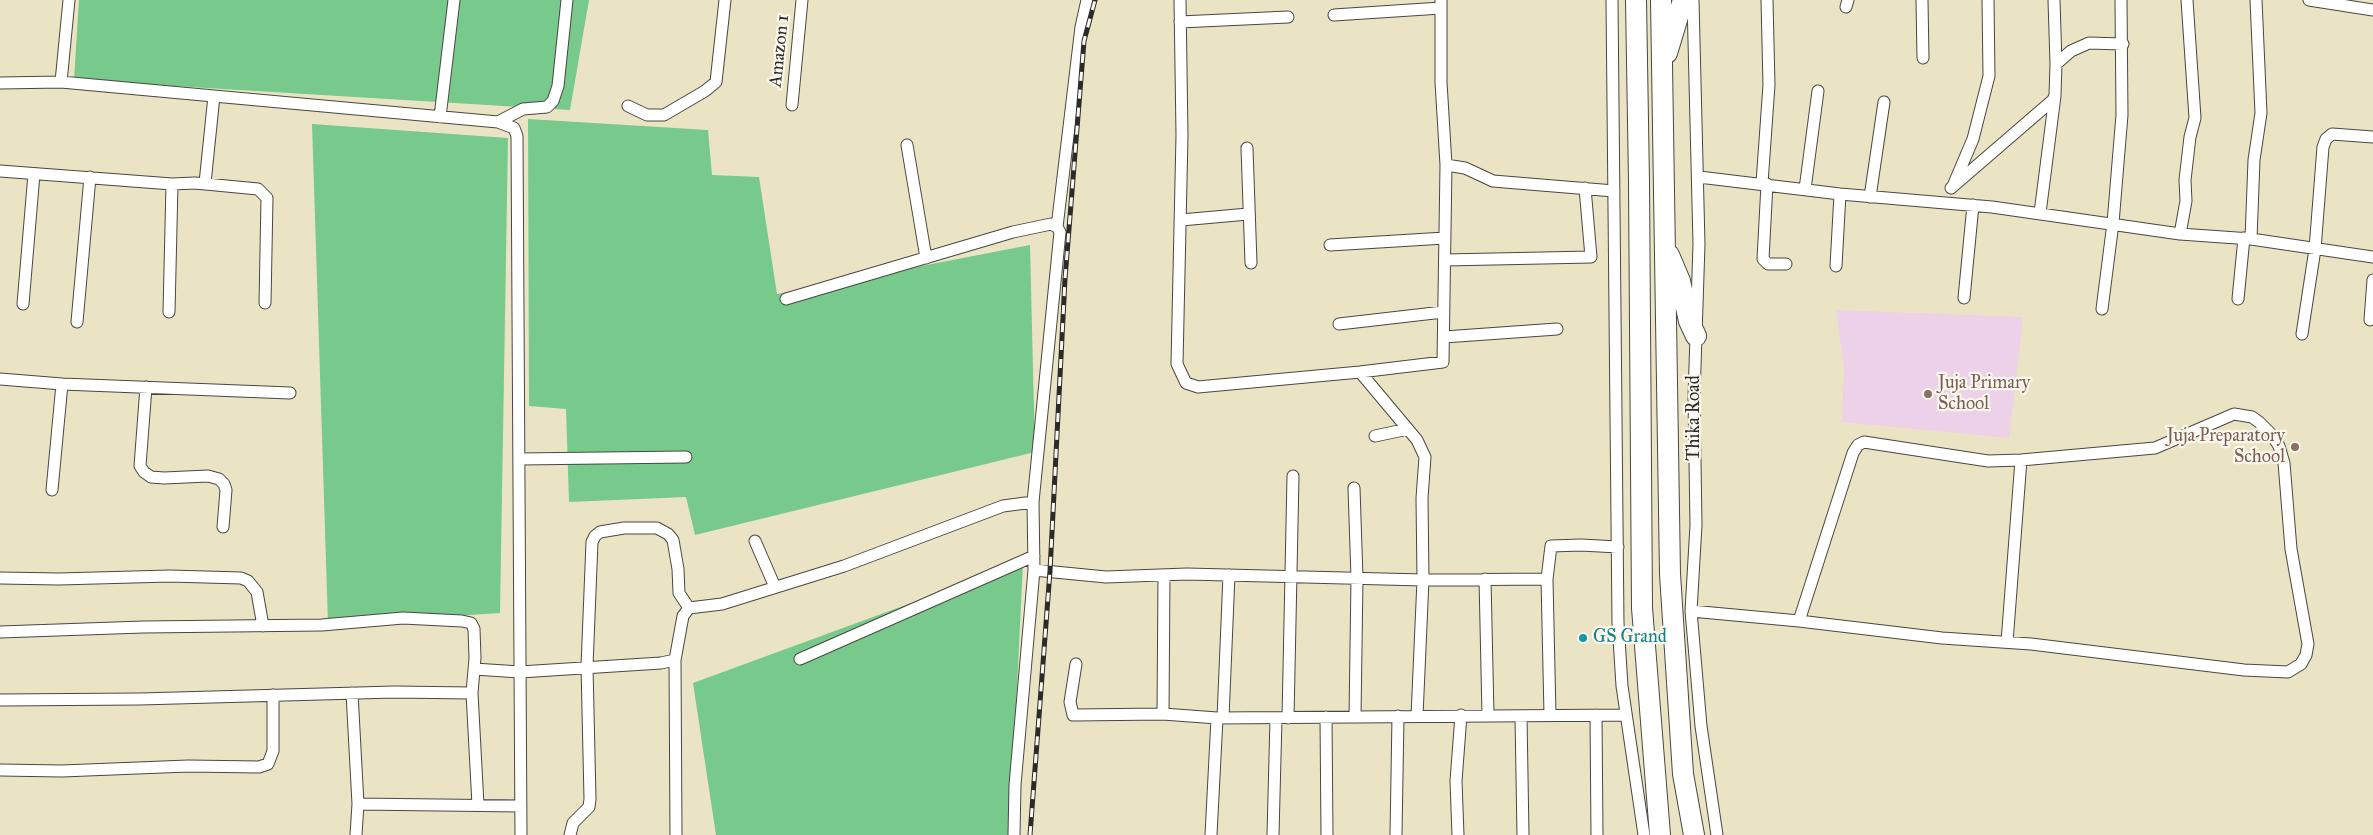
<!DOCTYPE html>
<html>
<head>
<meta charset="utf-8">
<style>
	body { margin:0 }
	canvas { display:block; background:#eae4c4 }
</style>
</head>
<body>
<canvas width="2373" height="835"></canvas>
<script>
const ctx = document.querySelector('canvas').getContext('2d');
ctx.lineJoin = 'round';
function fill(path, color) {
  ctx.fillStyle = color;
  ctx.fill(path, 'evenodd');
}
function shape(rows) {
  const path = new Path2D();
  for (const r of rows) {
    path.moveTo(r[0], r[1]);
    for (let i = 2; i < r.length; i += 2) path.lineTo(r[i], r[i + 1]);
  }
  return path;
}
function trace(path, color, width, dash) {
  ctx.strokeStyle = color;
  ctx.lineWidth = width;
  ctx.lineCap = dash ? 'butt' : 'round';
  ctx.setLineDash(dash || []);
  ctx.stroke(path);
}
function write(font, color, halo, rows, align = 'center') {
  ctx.font = font + ' "IM FELL Great Primer",serif';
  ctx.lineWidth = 4.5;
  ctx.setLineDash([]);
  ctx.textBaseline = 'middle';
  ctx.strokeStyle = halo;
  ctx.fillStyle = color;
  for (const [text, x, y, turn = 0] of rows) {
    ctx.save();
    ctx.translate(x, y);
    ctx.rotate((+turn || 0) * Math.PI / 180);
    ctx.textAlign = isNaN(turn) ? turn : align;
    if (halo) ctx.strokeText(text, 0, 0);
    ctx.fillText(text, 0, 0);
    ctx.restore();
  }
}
fill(shape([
	[1836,310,2023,317,2009,438,1842,422,1844,367]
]), '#ecd1e9');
fill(shape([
	[79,0,589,0,570,110,74,80],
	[528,119,708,130,712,175,759,177,777,294,1030,245,1035,452,695,535,686,497,569,502,566,409,529,406],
	[312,124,508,138,500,613,328,624],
	[1023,562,1010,835,716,835,693,683]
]), '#77c98c');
const street = shape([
	[1180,0,1182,135,1177,364,1186,383,1198,387,1360,372,1443,362,1446,165],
	[1441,0,1441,82,1446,165,1465,168,1493,181,1614,191],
	[1612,0,1618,623,1622,686,1644,835],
	[1693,0,1699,244,1694,397,1696,525,1691,611,1701,726,1717,835],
	[1922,0,1923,58],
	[2309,0,2373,10],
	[1846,7,1848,0],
	[1334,15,1441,8],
	[1180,22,1288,17],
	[2056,64,2071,51,2089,43,2123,44],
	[61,82,69,0],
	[0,83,61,82,498,122,514,128,517,136,521,835],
	[792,105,802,0],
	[628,106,647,115,664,115,705,91,716,82,725,0],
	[440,117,454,0],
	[498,122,523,109,547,107,553,101,558,86,567,0],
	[907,145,926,258],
	[1247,148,1251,263],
	[0,171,172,184,195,183,258,189,267,198,265,303],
	[1699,177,1840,194,1992,207,2180,234,2251,239,2373,257],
	[205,183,214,96],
	[1762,183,1769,85,1767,0],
	[1767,184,1763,259,1768,264,1786,264],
	[1953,186,1973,139,1989,76,1988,0],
	[1951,188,2053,100,2055,95,2056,64,2054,0],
	[1805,189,1818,91],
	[1870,197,1884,102],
	[2040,213,2055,96],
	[1181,220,1248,214],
	[1057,227,1081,27,1087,0],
	[2180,234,2186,201,2185,180,2190,137,2195,118,2187,0],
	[2251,239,2254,160,2261,113,2256,0],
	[1330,245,1445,238],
	[1445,260,1591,257,1585,188],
	[1836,266,1840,194],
	[1964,298,1973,205],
	[786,299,1013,232,1051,224,1057,227,1060,232,1033,502],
	[2238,299,2244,238],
	[23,304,34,174],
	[2102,309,2113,223,2122,115,2121,0],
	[169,312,172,184],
	[2370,320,2373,280],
	[77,322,90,177],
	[1339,324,1443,312],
	[2302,334,2315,249,2323,147,2326,139,2332,134,2373,137],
	[1444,337,1557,329],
	[1360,372,1417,440,1425,457,1422,498,1423,580,1417,716],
	[0,379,62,384,290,393],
	[146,387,140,466,144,472,151,477,164,478,208,476,219,479,224,484,226,490,223,527],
	[1375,436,1408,429],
	[519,459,686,457],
	[1354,488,1357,578,1355,717],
	[52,490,62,384],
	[755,541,775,587],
	[1034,570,1106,577,1187,574,1423,580,1547,579,1551,546,1581,545,1618,547],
	[0,578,59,579,170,576,241,578,248,581,257,592,263,626],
	[1485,579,1488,715],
	[1547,579,1550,715],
	[1691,611,1799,621,1942,638,2031,644,2244,670,2288,672,2301,664,2306,655,2308,644,2291,549,2284,463,2279,446,2272,435,2259,422,2252,417,2234,414,2155,448,2021,460,1988,461,1864,442,1858,445,1853,453,1799,621],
	[0,632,143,627,322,625,403,618,462,621,471,623,474,629,475,658,472,693,394,692,140,699,0,700],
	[2007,642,2021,460],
	[800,659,1034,556],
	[675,660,676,835],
	[1076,664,1070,702,1073,715,1163,714,1217,718,1626,715],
	[474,669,520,672,661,663,675,660,683,616,689,608,722,604,844,566,1003,506,1033,502,1034,570,1015,785,1014,835],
	[352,693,358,804],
	[472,693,478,805],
	[1163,714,1164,575],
	[1596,715,1597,835],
	[1521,716,1523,835],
	[1326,717,1327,835],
	[1223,718,1229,575],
	[1288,718,1293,476],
	[0,770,62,771,188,766,259,767,268,764,273,751,273,695],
	[356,835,358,804,521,806],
	[570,835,573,823,589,807,590,799,587,666,592,542,595,536,600,532,624,528,657,528,668,534,673,540,678,569,679,593,689,608],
	[1211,835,1217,718],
	[1273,835,1276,718],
	[1396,835,1398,716],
	[1458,835,1456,781,1461,715]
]);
const highway = shape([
	[1636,0,1639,182,1642,608,1660,835],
	[1661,0,1670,574,1683,774,1694,835],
	[1667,53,1683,0],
	[1669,255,1680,281,1689,321,1696,336]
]);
trace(street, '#484742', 13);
trace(highway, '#484742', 22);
trace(street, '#fff', 11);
trace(highway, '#fff', 20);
const rail = shape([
	[1030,835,1050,571,1065,279,1084,41,1095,0]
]);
trace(rail, '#2b2b2b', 5);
trace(rail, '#fbf7ec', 3, [9]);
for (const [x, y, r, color] of [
	[1928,394,5,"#8d6e63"],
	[2295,447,5,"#8d6e63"],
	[1583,638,5,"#0f9aa8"]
]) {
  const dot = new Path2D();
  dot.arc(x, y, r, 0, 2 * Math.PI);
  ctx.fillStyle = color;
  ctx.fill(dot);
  trace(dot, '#fbf7ec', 2);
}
write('18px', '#2b2b2b', '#fbf7ec', [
	["Amazon 1",780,51,-84],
	["Thika Road",1695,418,-90]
]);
write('18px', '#785e54', '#fbf7ec', [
	["Juja Primary",1938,384],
	["School",1938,405],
	["Juja Preparatory",2285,437,"right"],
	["School",2285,458,"right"]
], 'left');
write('18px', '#0d838f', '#fbf7ec', [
	["GS Grand",1593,638]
], 'left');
</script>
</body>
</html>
